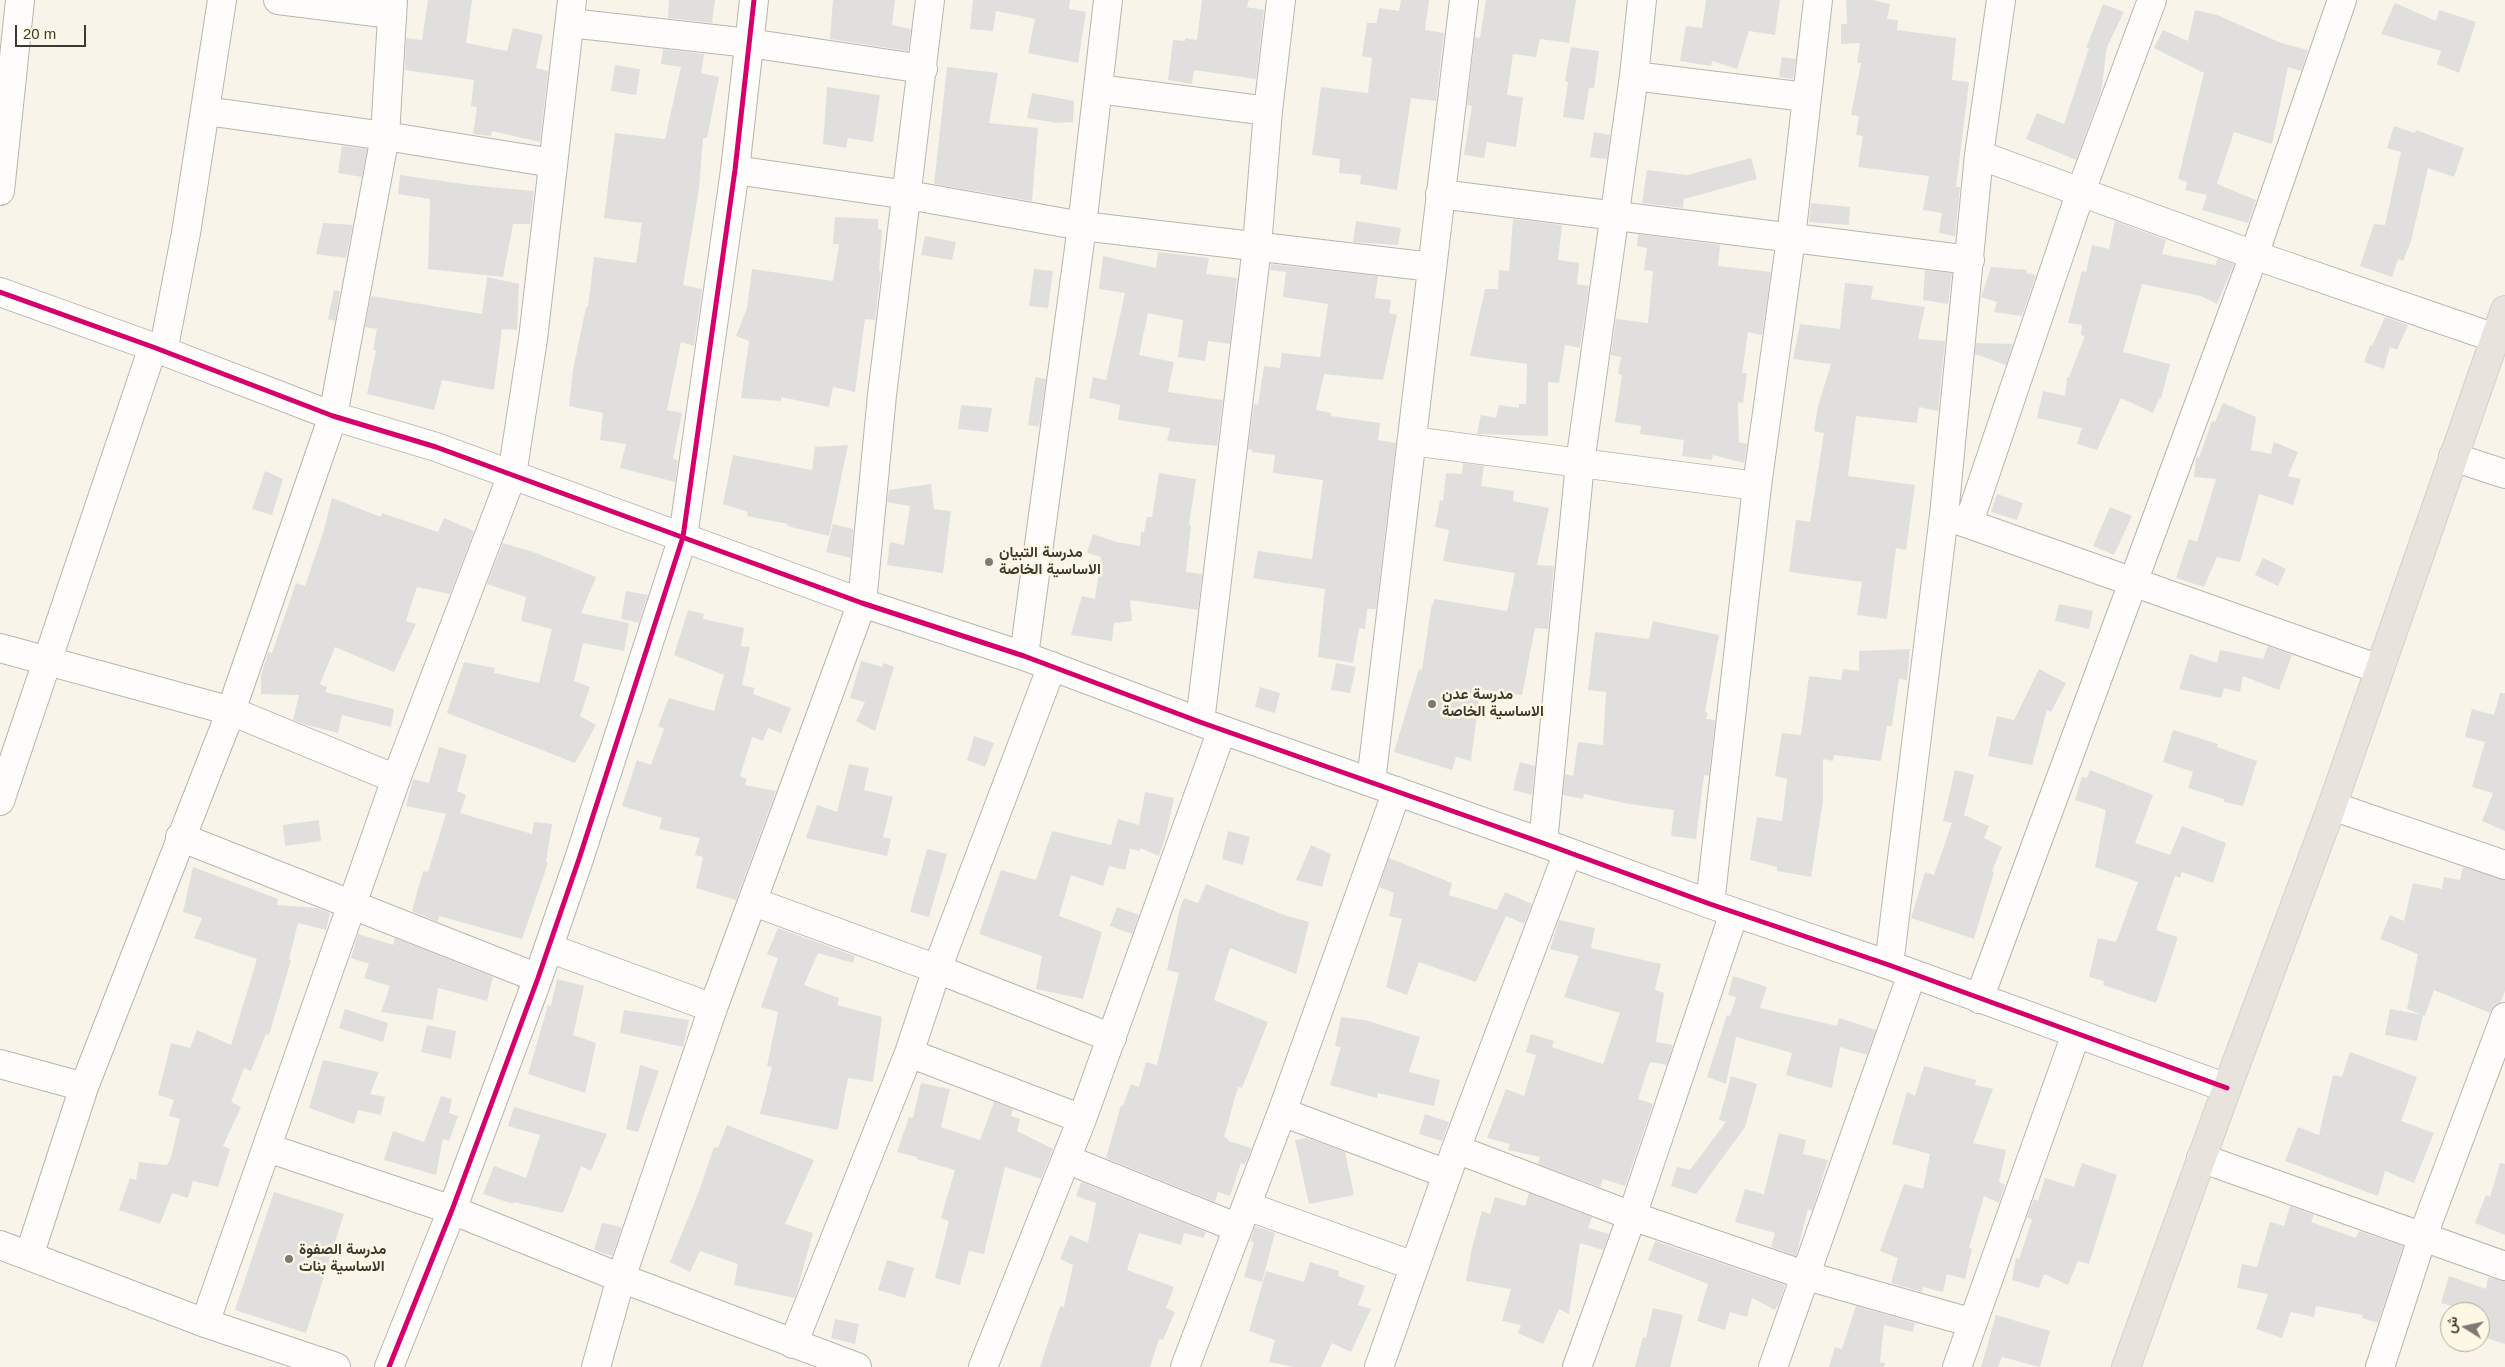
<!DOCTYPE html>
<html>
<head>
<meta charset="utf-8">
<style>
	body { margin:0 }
	#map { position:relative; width:2505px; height:1367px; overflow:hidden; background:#f8f4ea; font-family:Arial,Vazirmatn,sans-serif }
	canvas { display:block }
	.north { position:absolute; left:2440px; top:1302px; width:50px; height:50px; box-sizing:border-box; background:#fef7e4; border:1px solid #b0ab9d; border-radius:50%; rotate:280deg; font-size:14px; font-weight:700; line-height:20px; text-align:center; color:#3c3932 }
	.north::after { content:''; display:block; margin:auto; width:18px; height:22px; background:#7e7a72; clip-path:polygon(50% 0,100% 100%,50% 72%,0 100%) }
	.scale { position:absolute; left:15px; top:25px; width:71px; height:22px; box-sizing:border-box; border:2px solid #3c3932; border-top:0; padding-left:6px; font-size:15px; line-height:18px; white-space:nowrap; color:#3c3932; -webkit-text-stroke:4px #fef7e4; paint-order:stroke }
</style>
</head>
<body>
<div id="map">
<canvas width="2505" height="1367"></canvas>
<div class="north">ش</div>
<div class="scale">20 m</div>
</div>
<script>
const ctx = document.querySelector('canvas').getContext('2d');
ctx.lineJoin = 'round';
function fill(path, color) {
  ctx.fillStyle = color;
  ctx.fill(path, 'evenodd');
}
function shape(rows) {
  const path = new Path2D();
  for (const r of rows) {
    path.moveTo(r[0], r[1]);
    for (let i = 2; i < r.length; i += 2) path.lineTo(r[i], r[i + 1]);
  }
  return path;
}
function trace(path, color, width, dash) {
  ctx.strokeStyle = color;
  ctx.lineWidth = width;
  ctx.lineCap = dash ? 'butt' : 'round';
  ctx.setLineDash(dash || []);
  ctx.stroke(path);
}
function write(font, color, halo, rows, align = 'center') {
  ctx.font = font + ' Arial,Vazirmatn,sans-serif';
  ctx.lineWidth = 5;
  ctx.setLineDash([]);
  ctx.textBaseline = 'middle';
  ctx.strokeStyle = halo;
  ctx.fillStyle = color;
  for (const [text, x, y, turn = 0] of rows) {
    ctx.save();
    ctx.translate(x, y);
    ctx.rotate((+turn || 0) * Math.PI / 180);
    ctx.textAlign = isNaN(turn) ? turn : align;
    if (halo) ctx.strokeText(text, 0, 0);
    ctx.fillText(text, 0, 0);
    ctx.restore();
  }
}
fill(shape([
	[428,0,472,0,466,43,507,51,513,28,543,35,536,68,548,71,540,142,492,131,491,136,473,134,477,107,471,106,474,80,405,70,406,38,422,40],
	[669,0,715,0,712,23,668,18],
	[833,0,895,0,892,25,911,29,908,51,830,39],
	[973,0,1070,0,1069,9,1086,12,1078,63,1028,53,1035,19,996,11,993,31,970,29],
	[1202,0,1249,0,1247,7,1264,10,1256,79,1194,70,1192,84,1168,80,1173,40,1185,41,1185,38,1197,40],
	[1401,0,1429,0,1425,30,1444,33,1436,101,1411,98,1397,190,1360,184,1361,175,1339,173,1340,159,1312,155,1321,87,1368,93,1372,58,1362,56,1367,23,1377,23,1379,8,1399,11],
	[1486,0,1576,0,1569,43,1540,39,1536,57,1513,54,1507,95,1523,97,1516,147,1487,142,1484,158,1464,155,1472,106,1467,105,1475,37,1480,38],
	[1706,0,1780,0,1775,35,1749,31,1737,69,1712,61,1711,66,1680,61,1686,26,1702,28],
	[1846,0,1873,0,1890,4,1887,19,1898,20,1897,30,1956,38,1952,80,1969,82,1956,187,1960,187,1955,236,1939,233,1942,213,1923,210,1929,176,1858,167,1863,136,1856,135,1859,116,1851,115,1861,63,1857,63,1860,43,1841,44,1841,24,1847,24],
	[2395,3,2436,21,2439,10,2476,22,2459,73,2437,64,2441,51,2381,34],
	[2103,4,2124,12,2107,47,2101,92,2076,160,2026,139,2037,113,2064,124,2089,48,2086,48],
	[2195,10,2217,15,2281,43,2308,50,2301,71,2288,67,2272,144,2234,132,2217,184,2256,200,2248,223,2202,210,2207,195,2185,190,2187,182,2178,179,2204,73,2154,48,2163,30,2188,41],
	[1571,47,1599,51,1594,88,1589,88,1584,120,1563,117,1568,82,1565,81],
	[663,49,704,54,701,73,719,77,707,138,703,138,699,188,683,285,702,289,694,346,681,342,667,410,682,413,673,459,678,460,675,482,620,468,626,444,600,440,603,413,569,406,573,370,586,307,588,307,594,257,636,263,642,223,604,218,615,133,665,139,681,67,661,64],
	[1782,57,1796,59,1793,79,1779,77],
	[615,65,640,69,636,95,611,91],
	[947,67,998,73,989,123,1038,128,1032,201,934,184],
	[827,87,880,95,873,142,848,138,846,148,823,144],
	[1032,93,1074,101,1073,122,1057,123,1027,118],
	[2394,126,2415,133,2416,130,2464,148,2454,177,2428,168,2411,241,2403,261,2398,259,2392,277,2360,266,2374,224,2385,225,2401,152,2387,148],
	[1594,132,1610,135,1607,159,1590,157],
	[342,146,367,149,362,177,338,173],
	[1751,158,1757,179,1684,199,1683,208,1642,203,1647,170,1687,175],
	[400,175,470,185,534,191,530,224,513,224,503,277,428,269,430,199,398,194],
	[1811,203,1850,207,1849,225,1809,222],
	[835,217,878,219,878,229,882,230,879,271,881,271,875,320,865,319,855,392,833,387,829,407,781,397,781,401,741,398,749,341,736,336,747,308,752,269,833,281,839,244,833,244],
	[1513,219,1562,225,1558,260,1579,263,1577,284,1589,286,1580,348,1565,345,1559,383,1548,382,1548,436,1477,434,1481,415,1496,418,1499,405,1519,408,1519,404,1526,404,1527,364,1470,356,1485,289,1498,289,1499,270,1509,271],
	[1356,221,1401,228,1398,245,1353,242],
	[2115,221,2166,240,2162,254,2215,265,2218,258,2234,264,2217,304,2201,296,2142,284,2123,352,2170,364,2161,399,2159,399,2153,413,2121,398,2097,450,2077,444,2082,428,2037,418,2043,391,2065,396,2067,377,2069,377,2085,336,2081,335,2082,325,2068,323,2082,271,2086,272,2092,245,2109,249],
	[323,223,353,225,346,258,316,254],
	[1638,234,1720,245,1718,266,1771,272,1762,335,1748,332,1742,373,1747,373,1743,403,1738,402,1739,442,1747,444,1744,463,1713,455,1712,460,1682,456,1684,440,1640,434,1641,426,1615,422,1622,375,1618,374,1621,357,1611,355,1616,319,1648,323,1653,271,1644,270,1647,248,1637,246],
	[925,236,956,242,952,260,921,255],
	[1158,252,1209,258,1206,274,1237,278,1230,344,1208,341,1205,361,1178,357,1183,320,1148,313,1139,355,1174,362,1168,392,1223,400,1217,446,1167,441,1170,428,1118,420,1120,405,1089,398,1093,377,1106,380,1125,293,1099,289,1103,256,1156,268],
	[1271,264,1378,276,1375,298,1391,300,1389,313,1397,315,1383,380,1324,374,1316,410,1331,413,1331,416,1380,423,1378,440,1396,443,1376,609,1367,609,1365,629,1359,628,1353,663,1318,657,1325,589,1253,578,1258,551,1312,559,1323,480,1273,473,1275,455,1252,452,1252,450,1248,449,1254,404,1258,405,1264,366,1280,368,1282,353,1320,357,1328,304,1283,297,1286,272,1270,270],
	[1991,267,2027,270,2026,273,2036,275,2022,316,1994,312,1997,302,1981,297],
	[1034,269,1053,271,1048,308,1029,306],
	[1925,270,1952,273,1948,304,1923,300],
	[487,277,519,284,517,330,502,329,494,390,442,380,434,410,367,394,376,350,373,350,377,329,365,327,371,296,482,314],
	[1845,283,1873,286,1871,299,1925,307,1918,339,1945,341,1938,411,1919,407,1917,423,1856,416,1848,476,1915,485,1906,550,1896,548,1887,619,1857,615,1862,582,1789,572,1796,520,1810,522,1824,433,1814,431,1818,406,1831,364,1793,359,1800,324,1840,329],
	[334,290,340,291,335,321,328,319],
	[2385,317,2408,325,2397,350,2390,347,2384,369,2364,362,2370,345,2372,346],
	[1976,343,2013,344,2006,365,1975,354],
	[1035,377,1046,379,1039,427,1028,425],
	[2223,403,2256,417,2251,450,2271,454,2274,442,2298,452,2288,476,2301,479,2293,505,2259,494,2240,562,2217,557,2204,587,2176,578,2189,539,2197,542,2216,479,2194,477,2196,458,2199,458,2212,421,2215,422],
	[961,405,992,408,988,432,958,429],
	[848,445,829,536,787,526,788,524,747,516,748,512,723,504,733,455,812,470,815,447],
	[1463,463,1484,466,1481,486,1514,491,1513,501,1549,508,1537,565,1554,566,1548,629,1535,628,1522,695,1480,689,1471,761,1456,757,1452,770,1394,752,1419,669,1422,670,1431,608,1435,599,1507,611,1515,573,1443,561,1449,530,1435,527,1440,500,1443,501,1446,473,1462,474],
	[265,471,283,479,272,515,252,509],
	[1159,473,1196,479,1189,525,1191,525,1186,572,1202,574,1198,610,1130,600,1132,621,1114,623,1112,641,1071,635,1082,596,1095,599,1101,557,1087,553,1093,534,1117,542,1140,546,1141,532,1144,532,1147,517,1152,517],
	[931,484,934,509,951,511,943,573,887,565,890,542,904,545,910,506,887,502,889,490],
	[1997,494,2023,503,2017,520,1991,512],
	[332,498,381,517,382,513,438,532,444,518,474,531,450,594,417,587,406,621,416,624,394,672,335,647,320,684,327,687,325,692,394,709,391,727,342,715,338,733,307,725,293,720,299,695,261,694,261,676,268,652,272,653,296,583,305,586,324,530],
	[2110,507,2132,516,2114,555,2093,546],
	[833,524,853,529,851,558,826,552],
	[503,543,536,553,596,577,581,613,629,623,624,651,583,643,574,681,590,687,580,716,596,725,575,763,447,713,464,662,495,668,494,673,539,683,552,629,521,621,526,597,487,584],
	[2263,558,2286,569,2278,586,2255,575],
	[626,591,648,595,639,623,621,619],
	[2059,604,2093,611,2089,629,2055,621],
	[688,610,704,614,703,619,744,628,741,646,750,647,742,685,755,688,753,694,791,708,781,733,768,728,763,741,752,737,740,776,747,779,745,785,776,791,736,900,696,888,703,857,695,855,700,838,659,829,662,818,622,806,637,760,651,765,664,729,658,726,669,698,714,711,724,675,674,655],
	[1653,621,1719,635,1705,712,1708,713,1706,719,1715,720,1709,776,1704,775,1696,839,1671,836,1674,810,1629,804,1584,794,1583,799,1563,795,1565,774,1573,776,1578,742,1603,745,1606,692,1588,690,1595,632,1649,639],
	[2268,646,2292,655,2279,690,2243,676,2240,692,2224,688,2221,698,2179,689,2190,654,2217,663,2220,650,2263,659],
	[1910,649,1907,680,1899,679,1892,726,1887,726,1881,761,1834,755,1833,761,1823,759,1823,801,1811,877,1777,871,1777,867,1750,860,1757,817,1782,821,1787,779,1775,776,1782,733,1801,735,1809,676,1841,680,1843,669,1859,671,1859,651],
	[861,661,882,667,884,663,894,667,875,731,856,721,865,702,850,698],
	[1336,663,1356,667,1350,693,1331,690],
	[2039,669,2066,683,2051,712,2047,710,2032,765,1988,756,1997,716,2014,720],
	[1260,687,1280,693,1275,713,1255,707],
	[2500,693,2505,693,2505,831,2482,821,2493,793,2472,787,2485,742,2465,737,2472,709,2494,715],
	[2173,730,2218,744,2217,747,2257,761,2243,806,2224,802,2224,799,2188,788,2193,772,2163,762],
	[974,736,994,743,985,767,967,760],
	[439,747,467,755,457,791,466,795,460,813,532,834,534,822,552,824,546,862,548,863,522,939,439,916,438,922,412,911,423,871,428,872,446,814,406,806,413,779,429,783],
	[1520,762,1535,766,1532,795,1513,790],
	[849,764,869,768,864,790,893,797,883,837,891,839,887,856,806,838,817,805,837,812],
	[1955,770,1974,775,1964,815,1989,826,1984,838,2002,847,1992,871,1994,872,1974,939,1911,918,1925,872,1934,875,1952,823,1943,821],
	[2090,770,2153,795,2135,843,2170,855,2182,826,2226,843,2213,883,2182,872,2180,878,2175,876,2156,930,2177,937,2177,940,2156,1003,2103,985,2104,981,2089,977,2098,938,2116,942,2138,882,2095,867,2106,810,2075,800,2082,777,2087,778],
	[1145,792,1174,798,1166,835,1159,856,1140,848,1140,851,1130,849,1125,870,1109,866,1103,886,1071,875,1059,916,1102,932,1083,999,1036,989,1042,956,979,934,1001,870,1036,880,1052,831,1111,845,1118,819,1139,825],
	[319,820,321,841,285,846,283,825],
	[1228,831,1250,837,1243,865,1222,859],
	[1311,845,1331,854,1322,887,1296,880],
	[927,849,947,854,929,917,910,912],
	[1389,858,1452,883,1449,895,1497,910,1505,892,1532,904,1524,924,1506,916,1476,982,1419,962,1407,995,1386,987,1402,919,1389,916,1394,893,1379,887],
	[193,867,278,899,277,905,317,908,330,913,326,930,298,923,289,959,291,960,269,1035,266,1034,251,1071,244,1068,231,1102,241,1107,223,1146,230,1149,218,1187,193,1181,188,1198,172,1193,160,1224,119,1210,130,1178,136,1180,139,1162,167,1165,171,1157,180,1119,169,1116,174,1100,158,1095,171,1043,190,1048,197,1030,231,1045,257,959,194,938,202,918,183,912],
	[2463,867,2505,880,2505,991,2500,1003,2495,1005,2490,1013,2434,990,2425,1016,2407,1009,2418,954,2380,939,2390,915,2404,921,2413,883,2442,889,2444,877,2460,880],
	[1206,884,1287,916,1309,922,1296,974,1230,948,1214,1000,1268,1022,1242,1088,1238,1087,1224,1137,1228,1139,1228,1141,1252,1148,1245,1165,1241,1163,1230,1196,1218,1192,1215,1202,1106,1158,1121,1105,1123,1106,1131,1084,1139,1087,1146,1062,1157,1065,1179,973,1167,970,1180,908,1184,898,1198,903],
	[1117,907,1139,915,1132,934,1110,926],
	[1559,920,1595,928,1591,948,1661,964,1655,990,1664,993,1656,1042,1673,1045,1667,1065,1650,1062,1638,1099,1653,1104,1625,1186,1603,1179,1600,1187,1538,1164,1540,1157,1508,1150,1510,1144,1487,1138,1506,1089,1524,1096,1536,1055,1526,1052,1531,1034,1554,1041,1552,1047,1603,1064,1620,1013,1564,997,1579,956,1550,949],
	[778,928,855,956,853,963,818,953,804,985,839,998,837,1005,882,1017,873,1082,848,1078,838,1130,760,1114,772,1067,767,1066,778,1012,761,1007,778,958,767,954],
	[358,934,393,945,395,938,493,977,487,1001,438,988,433,1020,381,1012,390,986,364,978,369,964,351,958],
	[1733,976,1767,987,1760,1008,1837,1026,1839,1018,1876,1030,1867,1055,1840,1047,1832,1088,1786,1075,1792,1053,1736,1037,1726,1084,1707,1077,1727,1015,1730,1016,1736,997,1728,995],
	[557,979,584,986,573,1035,596,1043,585,1093,528,1074,548,1005,551,1006],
	[345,1009,388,1023,383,1042,339,1028],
	[2390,1009,2423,1015,2417,1041,2385,1035],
	[624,1010,689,1020,683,1047,620,1033],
	[1341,1017,1365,1020,1420,1037,1409,1072,1440,1080,1434,1106,1378,1093,1377,1098,1330,1085,1341,1047,1335,1046],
	[427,1025,456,1031,451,1059,421,1052],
	[2350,1052,2417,1077,2401,1121,2434,1133,2414,1183,2385,1171,2378,1196,2285,1161,2298,1127,2319,1135,2333,1075,2342,1077],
	[323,1060,379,1072,370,1094,385,1097,381,1115,358,1110,354,1124,309,1108],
	[640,1065,659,1071,638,1132,626,1129],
	[1924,1066,1976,1080,1975,1085,1993,1089,1973,1143,2006,1150,1999,1182,2005,1185,1999,1203,1984,1196,1969,1248,1972,1249,1965,1279,1947,1274,1943,1292,1923,1287,1922,1292,1891,1283,1898,1258,1880,1251,1904,1184,1923,1189,1930,1154,1892,1144,1907,1092,1915,1096],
	[1731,1076,1757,1084,1745,1127,1696,1194,1671,1186,1677,1167,1690,1170,1726,1122,1719,1120],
	[921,1083,950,1089,941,1127,980,1140,994,1102,1013,1109,1011,1116,1020,1119,1017,1131,1053,1149,1041,1179,1005,1167,984,1254,969,1251,960,1285,935,1278,949,1221,941,1218,955,1170,916,1159,917,1157,897,1152,909,1117,913,1118],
	[441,1096,452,1099,449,1113,458,1116,449,1141,443,1139,436,1175,384,1160,393,1131,424,1142],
	[514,1107,607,1134,591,1171,581,1166,563,1213,513,1202,513,1204,483,1194,494,1166,526,1178,540,1135,508,1126],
	[1425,1114,1449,1122,1442,1141,1419,1134],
	[727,1125,814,1160,785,1224,813,1233,795,1298,734,1285,738,1264,700,1251,690,1272,670,1262,698,1194,714,1147,718,1148],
	[1779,1133,1806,1140,1803,1154,1828,1160,1812,1211,1808,1209,1796,1256,1771,1247,1775,1233,1735,1222,1745,1189,1764,1194],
	[1307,1138,1345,1152,1354,1195,1309,1204,1295,1140],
	[2082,1163,2117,1175,2089,1264,2078,1261,2068,1285,2044,1274,2039,1288,2012,1280,2016,1258,2019,1259,2032,1220,2027,1217,2034,1199,2038,1201,2045,1178,2074,1187],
	[2500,1163,2505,1164,2505,1235,2475,1223,2486,1195,2490,1197],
	[1081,1182,1206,1232,1204,1238,1184,1233,1181,1245,1139,1233,1127,1270,1174,1287,1166,1308,1175,1312,1163,1340,1159,1339,1150,1367,1040,1367,1060,1306,1064,1307,1073,1265,1060,1259,1070,1235,1088,1243,1096,1203,1076,1196],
	[274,1192,344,1214,306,1333,235,1310],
	[1529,1193,1592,1217,1588,1228,1609,1234,1603,1250,1580,1243,1569,1314,1559,1309,1543,1344,1518,1333,1521,1325,1502,1321,1511,1289,1466,1281,1471,1252,1482,1211,1490,1214,1495,1197,1525,1206],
	[2290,1206,2314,1215,2311,1222,2356,1238,2359,1231,2403,1246,2378,1323,2362,1318,2363,1315,2316,1306,2314,1317,2291,1312,2282,1338,2256,1329,2268,1294,2237,1288,2242,1264,2257,1267,2270,1222,2284,1226],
	[602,1223,622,1227,612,1256,594,1250],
	[1255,1226,1275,1233,1262,1282,1244,1277,1254,1242,1250,1241],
	[1655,1241,1785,1285,1780,1301,1775,1310,1752,1298,1747,1317,1730,1312,1725,1330,1697,1321,1708,1284,1648,1260],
	[887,1260,914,1268,905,1298,878,1290],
	[1310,1262,1339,1271,1338,1276,1365,1286,1358,1305,1371,1309,1351,1352,1332,1343,1321,1367,1294,1367,1269,1362,1275,1340,1249,1331,1266,1271,1304,1282],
	[2449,1276,2486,1289,2488,1277,2505,1281,2505,1344,2480,1336,2480,1312,2450,1312,2450,1322,2447,1321,2451,1306,2441,1303],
	[1856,1306,1915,1323,1913,1332,1884,1325,1880,1362,1885,1363,1884,1367,1829,1367,1835,1347,1842,1349],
	[1653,1308,1683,1315,1670,1367,1635,1367,1643,1337,1646,1338],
	[1996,1315,2050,1331,2040,1367,2002,1357,1998,1367,1981,1367],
	[835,1319,859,1324,855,1344,831,1338]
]), '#e1dfdd');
const minor = shape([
	[278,0,391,14],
	[570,23,749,43,923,69],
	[1634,76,1806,97],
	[1098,89,1268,111],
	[206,111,385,136,553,163],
	[1979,155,2254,255,2495,338],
	[735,170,908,195,1082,226,1432,267],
	[0,191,20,0],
	[1440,194,1970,260],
	[0,292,153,347,333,416,436,447,862,603,1024,656,1200,722,1543,843,1710,904,1889,965,2227,1088],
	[163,352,186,233,222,0],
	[1412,441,1757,486],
	[2453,457,2505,474],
	[1952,518,2379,669],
	[1969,522,2081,191,2152,0],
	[0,648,231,711,396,779],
	[1024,656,1082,226,1108,0],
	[1200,722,1257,246,1268,111,1281,0],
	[1371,782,1464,0],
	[0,801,153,347],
	[2332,806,2505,865],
	[180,837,538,978],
	[1543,843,1580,463,1634,76,1642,0],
	[754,902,937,969,1112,1038],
	[1710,904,1757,486,1791,238,1818,0],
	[549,948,713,1008],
	[1889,965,1944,515,1979,155,2001,0],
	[1979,999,2254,255,2342,0],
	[909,1053,1082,1119],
	[0,1064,84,1087],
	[1282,1112,1447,1174],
	[268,1148,452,1210,621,1278,857,1367],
	[1456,1149,1632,1216,1807,1276,1973,1323],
	[2201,1158,2505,1266],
	[1066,1159,1238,1228],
	[1247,1206,1414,1266],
	[0,1245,205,1323,336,1367],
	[29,1256,84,1087,231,711,333,416,385,136,393,0],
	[205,1323,396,779,512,475,533,339,572,0],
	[793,1344,909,1053,937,969,1052,666],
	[389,1367,452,1210,538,978,579,859,683,537,735,170,754,0],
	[596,1367,621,1278,713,1008,862,603,882,395,930,0],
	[983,1367,1082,1119,1222,730],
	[1185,1367,1282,1112,1397,791],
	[1379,1367,1456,1149,1568,852],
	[1577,1367,1632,1216,1734,913],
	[1773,1367,1912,974],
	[1957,1367,2076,1034],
	[2380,1367,2422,1238,2505,1017]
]);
const major = shape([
	[2126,1367,2227,1088,2332,806,2505,310]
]);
trace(minor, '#b8b5ad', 30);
trace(major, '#d2d0cb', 30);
trace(minor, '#fefdfc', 28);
trace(major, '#e8e3dc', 28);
trace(shape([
	[0,292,153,347,333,416,436,447,862,603,1024,656,1200,722,1543,843,1710,904,1889,965,2227,1088],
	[389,1367,452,1210,538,978,579,859,683,537,735,170,754,0]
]), '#d6006c', 5);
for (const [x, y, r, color] of [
	[989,562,5,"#7e7a72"],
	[1432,704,5,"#7e7a72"],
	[289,1259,5,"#7e7a72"]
]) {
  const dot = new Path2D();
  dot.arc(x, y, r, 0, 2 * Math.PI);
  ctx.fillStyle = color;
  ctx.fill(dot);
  trace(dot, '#fef7e4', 2);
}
write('bold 15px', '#3c3932', '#fef7e4', [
	["مدرسة التبيان",999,553],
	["الاساسية الخاصة",999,570],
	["مدرسة عدن",1442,695],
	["الاساسية الخاصة",1442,712],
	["مدرسة الصفوة",299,1250],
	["الاساسية بنات",299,1267]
], 'left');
</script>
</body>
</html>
